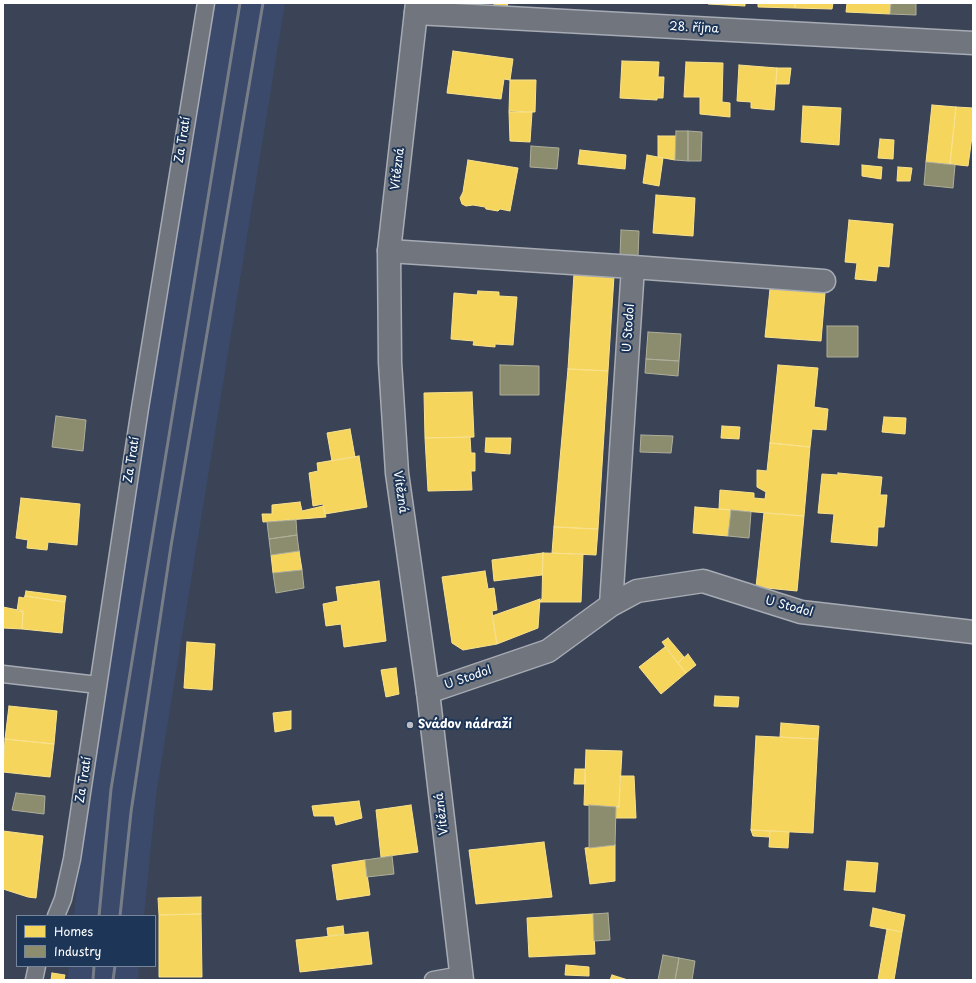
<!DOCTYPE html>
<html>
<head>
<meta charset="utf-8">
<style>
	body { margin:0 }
	#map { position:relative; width:976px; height:983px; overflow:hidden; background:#3b4457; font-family:"Playpen Sans",sans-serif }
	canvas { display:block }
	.frame { position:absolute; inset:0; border:4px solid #fff; pointer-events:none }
	.legend { position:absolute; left:16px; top:915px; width:140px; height:52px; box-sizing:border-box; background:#1d3557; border:1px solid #77869a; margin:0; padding:5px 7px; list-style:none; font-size:12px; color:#fff }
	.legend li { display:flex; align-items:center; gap:8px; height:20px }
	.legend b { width:20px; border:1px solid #77869a }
</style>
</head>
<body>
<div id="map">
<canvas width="976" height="983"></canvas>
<div class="frame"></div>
<ul class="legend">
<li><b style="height:11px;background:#f6d55c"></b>Homes</li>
<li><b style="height:11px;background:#8c8c6e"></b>Industry</li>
</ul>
</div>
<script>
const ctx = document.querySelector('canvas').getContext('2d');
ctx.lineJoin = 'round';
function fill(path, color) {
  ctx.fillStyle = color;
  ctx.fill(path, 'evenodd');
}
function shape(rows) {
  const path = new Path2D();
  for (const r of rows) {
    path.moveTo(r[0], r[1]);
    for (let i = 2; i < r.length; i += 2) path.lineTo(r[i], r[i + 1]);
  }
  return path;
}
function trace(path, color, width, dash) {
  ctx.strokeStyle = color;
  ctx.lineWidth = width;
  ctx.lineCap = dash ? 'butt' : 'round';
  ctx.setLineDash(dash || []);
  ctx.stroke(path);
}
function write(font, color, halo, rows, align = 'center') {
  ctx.font = font + ' "Playpen Sans",sans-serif';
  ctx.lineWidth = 4;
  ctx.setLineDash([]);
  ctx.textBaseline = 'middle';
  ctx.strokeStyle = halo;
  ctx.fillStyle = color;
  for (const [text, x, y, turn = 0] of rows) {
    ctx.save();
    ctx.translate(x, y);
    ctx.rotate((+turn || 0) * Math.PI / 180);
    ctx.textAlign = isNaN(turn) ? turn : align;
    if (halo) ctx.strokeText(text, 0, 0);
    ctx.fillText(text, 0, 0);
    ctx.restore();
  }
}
fill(shape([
	[215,3,285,3,156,795,144,916,74,916,87,786],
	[69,966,139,966,138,980,68,980]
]), '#3b496b');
const homes = shape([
	[494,3,508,3,507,7,494,7,494,3],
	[708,3,745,3,745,6,708,4,708,3],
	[758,3,795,3,795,8,758,7,758,3],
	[795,3,833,3,832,9,795,8,795,3],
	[847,3,891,3,890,14,846,12,847,3],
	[453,51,513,59,510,80,504,79,501,99,447,93,453,51],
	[622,61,659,62,658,77,664,77,663,98,657,98,657,100,620,98,622,61],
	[686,62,723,63,722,102,730,103,730,117,700,114,700,97,684,97,686,62],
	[739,65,777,68,774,110,751,108,751,102,737,101,739,65],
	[777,68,791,68,789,84,776,84,777,68],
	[510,80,536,80,535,112,509,112,510,80],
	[932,105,956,107,950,164,926,162,932,105],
	[803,106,841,108,839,145,801,142,803,106],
	[956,107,973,108,973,129,968,166,950,164,956,107],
	[510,111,532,112,530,142,510,141,509,112,510,111],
	[658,136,676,136,675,160,658,157,658,136],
	[880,139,894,140,893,159,878,158,880,139],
	[580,150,626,155,625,169,578,164,580,150],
	[647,155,663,158,659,186,643,183,647,155],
	[468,160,518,168,510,211,500,209,498,211,486,209,485,207,473,205,466,206,462,204,460,198,463,192,468,160],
	[862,165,882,167,881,179,862,176,862,165],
	[898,167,912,168,910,181,897,181,898,167],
	[656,195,695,198,693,236,653,233,656,195],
	[849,220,893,224,889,267,878,266,876,281,855,279,857,263,845,262,849,220],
	[574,274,614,276,608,371,568,369,574,274],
	[770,289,825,293,821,341,765,337,770,289],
	[478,291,499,292,499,296,517,297,513,345,495,344,495,347,473,345,474,341,451,339,454,293,477,295,478,291],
	[778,365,818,368,814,407,828,409,826,430,812,429,810,447,770,443,778,365],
	[568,369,608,371,598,529,554,527,568,369],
	[472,392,474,437,425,438,424,393,472,392],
	[884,417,906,418,905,434,882,432,884,417],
	[722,426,740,427,739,439,721,438,722,426],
	[350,429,355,457,332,461,327,433,350,429],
	[470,437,471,453,475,453,475,471,471,471,472,490,428,491,425,438,470,437],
	[486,438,511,438,510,454,485,452,486,438],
	[770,443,810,447,804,516,719,509,720,490,754,493,754,498,765,499,766,492,757,487,757,470,767,471,770,443],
	[359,456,367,507,325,514,323,504,313,506,309,473,318,471,317,463,359,456],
	[838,473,882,477,880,495,887,495,884,527,878,527,877,546,831,542,834,514,818,513,822,474,838,475,838,473],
	[21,498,80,504,77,545,48,542,47,550,27,548,28,540,16,538,21,498],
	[300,502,302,511,323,506,326,517,263,522,262,514,272,514,272,505,300,502],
	[695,507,731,510,728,536,693,533,695,507],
	[764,513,804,516,797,591,756,587,764,513],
	[554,527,598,529,596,555,552,553,554,527],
	[299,551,302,570,273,573,271,555,299,551],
	[543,553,542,575,494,581,492,560,543,553],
	[543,553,583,554,581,602,539,602,542,599,543,553],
	[485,571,488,589,494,588,497,610,492,611,497,644,463,650,452,643,442,577,485,571],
	[379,581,386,641,344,647,341,624,326,626,323,604,338,601,336,587,379,581],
	[26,591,66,596,65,602,25,596,26,591],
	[25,596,65,602,62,633,22,629,23,611,17,611,19,597,24,598,25,596],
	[540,599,538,628,497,644,492,616,540,599],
	[3,607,23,611,22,629,3,628,3,607],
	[668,638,684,657,678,663,662,642,668,638],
	[187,642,215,644,212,690,184,688,187,642],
	[665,647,686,673,661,694,639,667,665,647],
	[688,654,696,665,686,673,678,663,688,654],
	[396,668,399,694,386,697,381,670,396,668],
	[715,696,739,697,738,707,714,706,715,696],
	[9,706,57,711,54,744,5,739,9,706],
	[291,711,291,729,275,732,273,713,291,711],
	[781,723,819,726,818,739,780,737,781,723],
	[756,736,818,739,813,833,751,830,756,736],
	[5,739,54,744,50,777,3,772,5,739],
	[586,750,622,751,619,807,584,805,586,750],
	[575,769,585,769,585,784,574,784,575,769],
	[620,776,634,776,636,818,615,818,616,807,619,807,620,776],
	[359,801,362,818,336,825,334,816,314,816,312,806,359,801],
	[411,805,418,852,381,857,376,810,411,805],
	[751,830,770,831,769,837,753,836,751,830],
	[3,831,43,836,36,898,28,897,3,889,3,831],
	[770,831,789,832,788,848,769,847,770,831],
	[544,842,552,897,476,904,469,850,544,842],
	[615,845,615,881,590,884,585,848,615,845],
	[365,860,370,895,337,900,332,865,365,860],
	[847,861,878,863,875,892,844,890,847,861],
	[201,897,201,914,159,915,158,898,201,897],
	[873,908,905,915,902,932,870,926,873,908],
	[201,914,202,977,159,977,159,915,201,914],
	[593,914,595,954,529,957,527,918,593,914],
	[343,926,344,934,328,936,327,928,343,926],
	[887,929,902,932,894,980,878,980,887,929],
	[368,932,372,964,300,972,296,940,368,932],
	[566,965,589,967,589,976,565,975,566,965],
	[52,973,65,975,64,980,51,980,52,973],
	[612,975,628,980,610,980,612,975]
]);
fill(homes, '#f6d55c');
trace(homes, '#f9e28d', 1);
const industry = shape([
	[891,3,916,3,916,15,890,14,891,3],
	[676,131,688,131,688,161,675,160,676,131],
	[688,131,702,132,701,161,688,161,688,131],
	[531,146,559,148,557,169,530,167,531,146],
	[926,162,955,165,953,188,924,185,926,162],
	[621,230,639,231,638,256,620,256,621,230],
	[827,326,858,326,858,357,827,357,827,326],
	[648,332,681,334,679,361,646,359,648,332],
	[646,359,679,361,678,376,645,373,646,359],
	[500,365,539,366,539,395,500,395,500,365],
	[56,416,86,420,83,451,52,447,56,416],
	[641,435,673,436,671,453,640,452,641,435],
	[731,510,751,512,749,538,728,536,731,510],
	[296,520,297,535,269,539,267,522,296,520],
	[297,535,299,551,271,555,269,539,297,535],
	[302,570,304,588,276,593,273,573,302,570],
	[16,793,45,796,44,814,12,810,16,793],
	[589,805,616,807,615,845,589,848,589,805],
	[392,856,394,874,367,877,365,860,392,856],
	[608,913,610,940,594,941,593,914,608,913],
	[663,955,679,958,675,980,658,980,663,955],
	[679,958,695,961,692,980,675,980,679,958]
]);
fill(industry, '#8c8c6e');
trace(industry, '#aeae9a', 1);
const lane = shape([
	[3,674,98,685],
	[56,916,63,899,72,859,140,408,206,3],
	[34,980,37,966],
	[433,980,461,975]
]);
const street = shape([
	[416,13,973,43],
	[389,251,633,267,824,281],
	[611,605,633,267],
	[428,692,548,651,611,605,637,591,703,581,801,612,973,632]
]);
const secondary = shape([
	[417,3,389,251,390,362,397,473,428,692,462,980]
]);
trace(lane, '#a7abb3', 19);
trace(street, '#a7abb3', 25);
trace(secondary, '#a7abb3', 25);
trace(lane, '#70757e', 16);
trace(street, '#70757e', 22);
trace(secondary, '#70757e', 22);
trace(shape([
	[99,916,111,789,240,3],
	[120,916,131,812,171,546,263,3],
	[93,980,94,966],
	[113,980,115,966]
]), '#777e87', 3);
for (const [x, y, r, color] of [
	[410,725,4,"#babec4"]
]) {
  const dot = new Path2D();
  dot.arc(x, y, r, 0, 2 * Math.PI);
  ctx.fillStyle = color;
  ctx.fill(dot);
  trace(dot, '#1d3557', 1.5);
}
write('12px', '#fff', '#1d3557', [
	["28. října",694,28,3],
	["Za Tratí",183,140,-81],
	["Vítězná",398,169,-83],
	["U Stodol",629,328,-86],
	["Za Tratí",132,460,-81],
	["Vítězná",400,492,82],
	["U Stodol",789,607,15],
	["U Stodol",468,678,-19],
	["Za Tratí",84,780,-81],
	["Vítězná",442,814,-97]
]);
write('bold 12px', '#fff', '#1d3557', [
	["Svádov nádraží",418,725]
], 'left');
</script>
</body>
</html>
